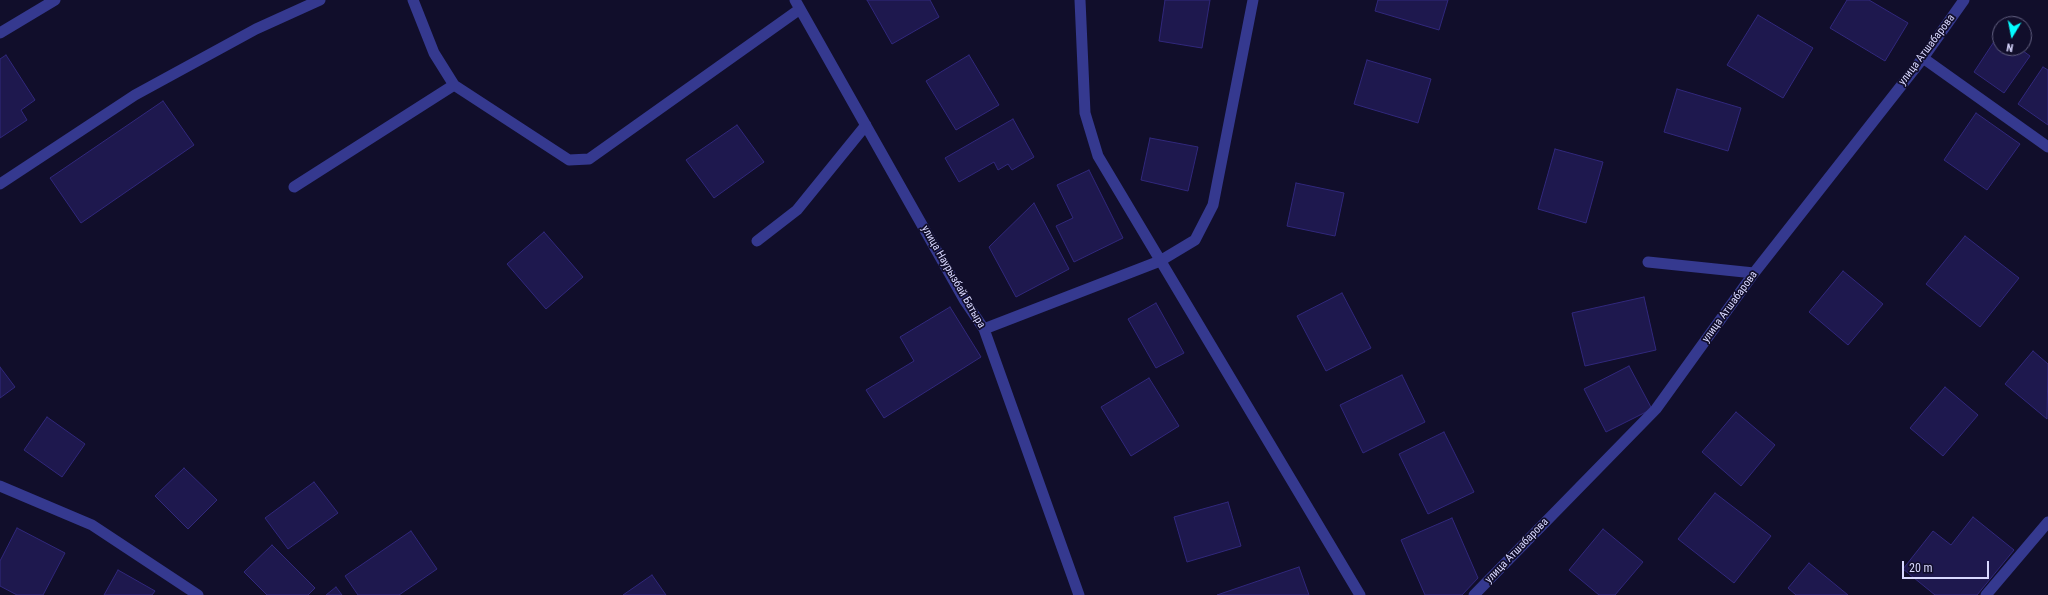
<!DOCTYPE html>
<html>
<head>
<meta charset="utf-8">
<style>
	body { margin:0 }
	#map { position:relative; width:2048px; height:595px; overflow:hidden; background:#110e2b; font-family:"Roboto Condensed",sans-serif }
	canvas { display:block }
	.north { position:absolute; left:1992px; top:16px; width:40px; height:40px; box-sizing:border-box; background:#110e2b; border:1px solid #615f80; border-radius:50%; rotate:190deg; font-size:11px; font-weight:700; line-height:16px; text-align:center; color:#d9d8ff }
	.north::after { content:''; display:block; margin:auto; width:14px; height:18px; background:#04fcff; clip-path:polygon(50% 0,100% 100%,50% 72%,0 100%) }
	.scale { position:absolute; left:1902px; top:561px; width:87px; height:18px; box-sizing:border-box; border:2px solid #d9d8ff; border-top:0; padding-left:5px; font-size:12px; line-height:14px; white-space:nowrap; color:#d9d8ff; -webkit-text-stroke:3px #110e2b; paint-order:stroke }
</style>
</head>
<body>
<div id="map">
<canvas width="2048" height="595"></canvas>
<div class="north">N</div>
<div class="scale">20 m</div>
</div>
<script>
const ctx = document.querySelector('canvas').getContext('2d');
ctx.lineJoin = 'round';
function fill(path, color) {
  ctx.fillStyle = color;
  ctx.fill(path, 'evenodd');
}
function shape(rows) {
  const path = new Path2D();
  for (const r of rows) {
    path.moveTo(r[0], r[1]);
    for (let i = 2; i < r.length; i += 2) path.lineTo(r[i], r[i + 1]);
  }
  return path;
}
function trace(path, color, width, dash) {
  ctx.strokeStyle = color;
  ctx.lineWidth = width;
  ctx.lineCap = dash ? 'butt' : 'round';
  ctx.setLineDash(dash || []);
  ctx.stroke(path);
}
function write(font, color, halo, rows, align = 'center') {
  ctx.font = font + ' "Roboto Condensed",sans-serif';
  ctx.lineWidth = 3.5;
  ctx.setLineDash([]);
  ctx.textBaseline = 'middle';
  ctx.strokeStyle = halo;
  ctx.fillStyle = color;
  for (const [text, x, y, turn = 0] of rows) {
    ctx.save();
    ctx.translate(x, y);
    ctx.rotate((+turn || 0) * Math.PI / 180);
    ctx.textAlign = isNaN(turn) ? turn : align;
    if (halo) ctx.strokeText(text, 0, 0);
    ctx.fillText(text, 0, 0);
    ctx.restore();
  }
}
const building = shape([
	[867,0,930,0,939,17,892,44,867,0],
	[1165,0,1210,0,1202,48,1159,41,1165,0],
	[1378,0,1448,0,1439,30,1375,11,1378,0],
	[1847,0,1869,0,1908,23,1885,61,1830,28,1847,0],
	[1758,15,1813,48,1783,98,1727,65,1758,15],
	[1999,34,2000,48,2019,48,2030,56,2004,93,1974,72,1999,34],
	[6,55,35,100,21,110,27,120,0,138,0,59,6,55],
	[969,55,999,105,956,130,926,81,969,55],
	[1367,60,1431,79,1418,123,1354,104,1367,60],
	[2043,67,2048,70,2048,125,2018,104,2043,67],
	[1677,89,1741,108,1728,151,1664,132,1677,89],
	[163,101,194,145,81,223,50,178,163,101],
	[1976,113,2020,144,1987,190,1944,160,1976,113],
	[1013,119,1034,157,1012,170,1008,164,998,170,994,162,959,182,945,158,1013,119],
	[737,125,764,162,714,198,686,160,737,125],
	[1150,138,1198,147,1188,191,1141,180,1150,138],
	[1555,149,1603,162,1586,223,1538,209,1555,149],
	[1089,170,1123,238,1074,262,1056,226,1073,218,1057,185,1089,170],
	[1296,183,1344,193,1335,236,1287,226,1296,183],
	[1034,203,1069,269,1016,297,989,247,1034,203],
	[544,232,583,277,546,309,507,264,544,232],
	[1965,236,2019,278,1980,327,1926,284,1965,236],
	[1843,271,1883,304,1848,345,1809,312,1843,271],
	[1342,293,1371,348,1326,371,1297,316,1342,293],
	[1644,297,1656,350,1585,366,1572,313,1644,297],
	[1156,303,1184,353,1156,368,1128,319,1156,303],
	[950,307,981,357,884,418,866,390,914,361,900,337,950,307],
	[2033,351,2048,364,2047,419,2005,384,2033,351],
	[1629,366,1652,409,1606,432,1584,389,1629,366],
	[0,367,15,387,0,398,0,367],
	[1402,375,1425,422,1363,453,1340,405,1402,375],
	[1149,378,1179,426,1131,456,1101,407,1149,378],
	[1945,387,1978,415,1943,456,1910,428,1945,387],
	[1736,412,1775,445,1741,486,1702,452,1736,412],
	[47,417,85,444,62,477,24,450,47,417],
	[1444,432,1474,492,1428,514,1399,454,1444,432],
	[184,468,217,500,188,529,155,496,184,468],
	[314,482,338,513,288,549,265,518,314,482],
	[1715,493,1771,536,1734,583,1678,539,1715,493],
	[1228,502,1241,546,1187,562,1174,517,1228,502],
	[1973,517,2014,550,1977,595,1935,595,1903,569,1933,531,1951,545,1973,517],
	[1452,518,1478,578,1462,595,1425,595,1401,540,1452,518],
	[17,528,65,553,43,595,17,595,0,586,0,561,17,528],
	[1603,529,1643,562,1615,595,1599,595,1569,570,1603,529],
	[411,531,437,569,399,595,358,595,345,576,411,531],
	[272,545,315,588,308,595,267,595,244,572,272,545],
	[1809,563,1848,595,1796,595,1788,588,1809,563],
	[1299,567,1309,595,1217,595,1299,567],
	[118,570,155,591,152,595,104,595,118,570],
	[652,575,666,595,623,595,652,575],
	[336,587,342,595,326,595,336,587]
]);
fill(building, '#1e184e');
trace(building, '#31287c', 1);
trace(shape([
	[413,0,434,53,454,85,569,160,589,159,800,9],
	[795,0,965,301,984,329,1079,595],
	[1080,0,1085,113,1098,156,1360,595],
	[0,33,55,0],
	[1923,58,2048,147],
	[0,184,135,95,256,29,320,0],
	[294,187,454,85],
	[757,241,797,210,866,125],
	[1648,262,1754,273],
	[984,329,1160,261,1195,240,1213,205,1253,0],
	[0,486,92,525,198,595],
	[1474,595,1656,409,1754,273,1923,58,1964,0],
	[1986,595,2048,522]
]), '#35398f', 11);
write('11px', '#d9d8ff', '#110e2b', [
	["улица Атшабарова",1927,50,-53],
	["улица Наурызбай Батыра",953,277,60],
	["улица Атшабарова",1730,307,-54],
	["улица Атшабарова",1517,551,-46]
]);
</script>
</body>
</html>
